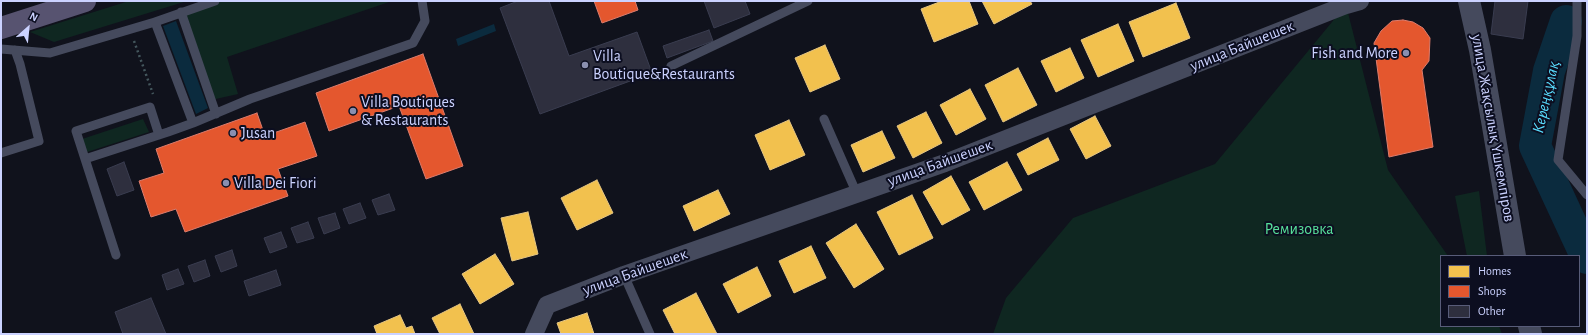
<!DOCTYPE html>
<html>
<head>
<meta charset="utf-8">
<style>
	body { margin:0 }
	#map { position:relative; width:1588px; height:335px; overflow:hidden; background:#10121c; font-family:"Alegreya Sans",sans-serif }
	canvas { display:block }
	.frame { position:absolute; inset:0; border:2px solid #cbd2ff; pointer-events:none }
	.legend { position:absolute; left:1440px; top:255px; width:140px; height:72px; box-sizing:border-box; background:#0c0e20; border:1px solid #585c79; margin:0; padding:5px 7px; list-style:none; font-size:12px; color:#cbd2ff }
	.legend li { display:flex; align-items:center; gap:8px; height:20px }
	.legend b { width:20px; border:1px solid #585c79 }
	.north { position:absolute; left:8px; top:8px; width:40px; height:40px; -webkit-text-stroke:3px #0c0e20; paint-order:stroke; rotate:27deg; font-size:11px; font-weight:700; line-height:16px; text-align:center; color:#cbd2ff }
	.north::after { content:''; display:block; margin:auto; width:14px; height:18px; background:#cbd2ff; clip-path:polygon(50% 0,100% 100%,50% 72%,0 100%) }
</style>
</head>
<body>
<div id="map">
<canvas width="1588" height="335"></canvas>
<div class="frame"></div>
<ul class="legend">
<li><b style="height:11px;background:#f2c14e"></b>Homes</li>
<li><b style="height:11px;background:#e4572e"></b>Shops</li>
<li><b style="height:11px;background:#2e2f3e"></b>Other</li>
</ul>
<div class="north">N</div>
</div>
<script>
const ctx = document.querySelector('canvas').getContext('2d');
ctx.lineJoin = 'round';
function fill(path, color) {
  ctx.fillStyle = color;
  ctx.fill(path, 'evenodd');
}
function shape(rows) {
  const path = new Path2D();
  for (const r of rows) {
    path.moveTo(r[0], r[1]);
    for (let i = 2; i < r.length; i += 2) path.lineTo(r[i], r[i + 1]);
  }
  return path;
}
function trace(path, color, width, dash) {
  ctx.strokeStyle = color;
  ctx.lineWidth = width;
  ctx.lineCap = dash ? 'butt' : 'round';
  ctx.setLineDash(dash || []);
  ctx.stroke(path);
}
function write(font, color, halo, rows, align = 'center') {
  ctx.font = font + ' "Alegreya Sans",sans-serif';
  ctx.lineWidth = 4;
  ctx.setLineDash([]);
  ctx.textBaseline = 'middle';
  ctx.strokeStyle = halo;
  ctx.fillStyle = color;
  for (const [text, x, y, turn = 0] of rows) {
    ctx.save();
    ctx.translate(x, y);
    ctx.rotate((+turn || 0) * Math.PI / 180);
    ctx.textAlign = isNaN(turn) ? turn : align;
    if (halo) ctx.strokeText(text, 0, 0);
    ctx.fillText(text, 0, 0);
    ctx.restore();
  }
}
fill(shape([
	[129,1,187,1,54,42,30,32],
	[215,1,392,1,227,57,238,94,211,100,181,12],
	[1346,5,1388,170,1448,256,1441,256,1441,326,1499,326,1502,334,993,334,1006,298,1073,218,1215,164],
	[143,119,149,132,84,153,79,140],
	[1479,191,1487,256,1467,256,1455,196]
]), '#0f2721');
fill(shape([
	[176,21,208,108,196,114,163,26],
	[494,24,496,31,458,46,456,39]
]), '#0b2b3e');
const homes = shape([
	[942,1,969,1,978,24,934,42,921,9,942,1],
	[982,1,1030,1,1032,4,994,24,982,1],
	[1176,3,1190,38,1143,57,1129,22,1176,3],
	[1118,24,1134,61,1098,77,1081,40,1118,24],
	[825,45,840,79,810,92,795,58,825,45],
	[1070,48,1084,78,1056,92,1041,61,1070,48],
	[1018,68,1037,105,1003,122,985,85,1018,68],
	[970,89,986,119,956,135,940,105,970,89],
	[926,112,942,143,913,158,897,126,926,112],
	[1095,116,1111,146,1086,159,1070,129,1095,116],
	[789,120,805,155,770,170,755,135,789,120],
	[882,131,895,158,863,172,851,145,882,131],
	[1048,138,1059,160,1028,175,1017,154,1048,138],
	[1007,162,1022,190,984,210,969,182,1007,162],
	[951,176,970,210,942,225,923,192,951,176],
	[597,180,613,213,577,230,561,198,597,180],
	[718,190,730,214,694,231,683,206,718,190],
	[912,195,933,238,899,255,877,212,912,195],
	[528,212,538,254,512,261,501,218,528,212],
	[856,224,884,269,854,288,826,243,856,224],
	[811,246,826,278,794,293,779,261,811,246],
	[495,254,514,284,480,304,462,274,495,254],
	[757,267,771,296,738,313,723,284,757,267],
	[696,293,717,334,675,334,663,310,696,293],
	[460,304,474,334,440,334,432,318,460,304],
	[587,313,594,334,561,334,557,323,587,313],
	[400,315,406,328,412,326,415,334,377,334,374,326,400,315]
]);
fill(homes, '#f2c14e');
trace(homes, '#e6c683', 1);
const shops = shape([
	[594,1,635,1,638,10,602,23,594,1],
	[1403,20,1413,22,1423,28,1430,38,1429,61,1422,70,1433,147,1389,157,1374,43,1381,31,1392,21,1403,20],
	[423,54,463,166,426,179,399,106,329,131,316,93,423,54],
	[257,113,265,136,305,122,317,156,278,169,288,196,185,232,176,209,151,217,139,181,164,173,156,149,257,113]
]);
fill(shops, '#e4572e');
trace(shops, '#dc7c6d', 1);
trace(shape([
	[1566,21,1549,71,1535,146,1587,258]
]), '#0b2b3e', 32);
const building = shape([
	[518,1,549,1,569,56,637,32,652,73,540,114,500,8,518,1],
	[704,1,745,1,750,14,714,28,704,1],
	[1495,1,1528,1,1523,39,1491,34,1495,1],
	[709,30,713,41,667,58,663,46,709,30],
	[124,162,134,190,117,196,107,169,124,162],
	[389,194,395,210,378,215,372,200,389,194],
	[360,203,366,218,349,224,343,209,360,203],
	[335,213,340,228,324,234,318,218,335,213],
	[308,222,314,238,297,243,291,228,308,222],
	[281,232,287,247,270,253,264,238,281,232],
	[232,250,237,266,221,272,215,256,232,250],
	[205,260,210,276,194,282,188,266,205,260],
	[178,269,184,284,167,290,162,275,178,269],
	[276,270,281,285,249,296,244,281,276,270],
	[151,298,166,334,123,334,115,312,151,298]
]);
fill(building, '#2e2f3e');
trace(building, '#3a3d50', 1);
trace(shape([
	[134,41,153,94]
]), '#44575d', 2.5, [2, 3]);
trace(shape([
	[1577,1,1577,36,1558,160,1587,195],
	[181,12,216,114],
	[155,22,193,123],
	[1,49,50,53,155,22,215,1],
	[671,66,808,1],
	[824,119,857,194],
	[1,153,39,141,20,64,15,50],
	[85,159,168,132,193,123,250,99,413,43,425,21,422,1],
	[116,255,76,131,150,107,159,135],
	[624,275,650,334]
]), '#454a5d', 9);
trace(shape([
	[534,334,547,305,624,275,945,163,1346,5,1360,1]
]), '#454a5d', 18);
trace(shape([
	[1469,1,1480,50,1515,256],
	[1529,326,1531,334]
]), '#454a5d', 22);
trace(shape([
	[1,28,85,1]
]), '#575370', 22);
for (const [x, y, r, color] of [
	[1406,53,4,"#8a8fb0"],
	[585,65,4,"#8a8fb0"],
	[353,111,4,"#8a8fb0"],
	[233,133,4,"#8a8fb0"],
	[226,183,4,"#8a8fb0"]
]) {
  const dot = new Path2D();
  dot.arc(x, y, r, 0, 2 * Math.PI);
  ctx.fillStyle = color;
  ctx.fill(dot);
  trace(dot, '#0c0e20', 1.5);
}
write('16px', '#cbd2ff', '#0c0e20', [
	["улица Байшешек",1242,46,-22],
	["улица Жақсылық Үшкемпіров",1493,128,80],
	["улица Байшешек",940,163,-20],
	["улица Байшешек",635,272,-20]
]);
write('16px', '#cbd2ff', '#0c0e20', [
	["Fish and More",1398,53,"right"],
	["Villa",593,56],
	["Boutique&Restaurants",593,74],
	["Villa Boutiques",361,102],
	["& Restaurants",361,120],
	["Jusan",241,133],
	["Villa Dei Fiori",234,183]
], 'left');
write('16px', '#57e09a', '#0c0e20', [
	["Ремизовка",1299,229]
]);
write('italic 17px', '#59ddff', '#0c0e20', [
	["Кереңқұлақ",1546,97,-77]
]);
</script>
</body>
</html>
